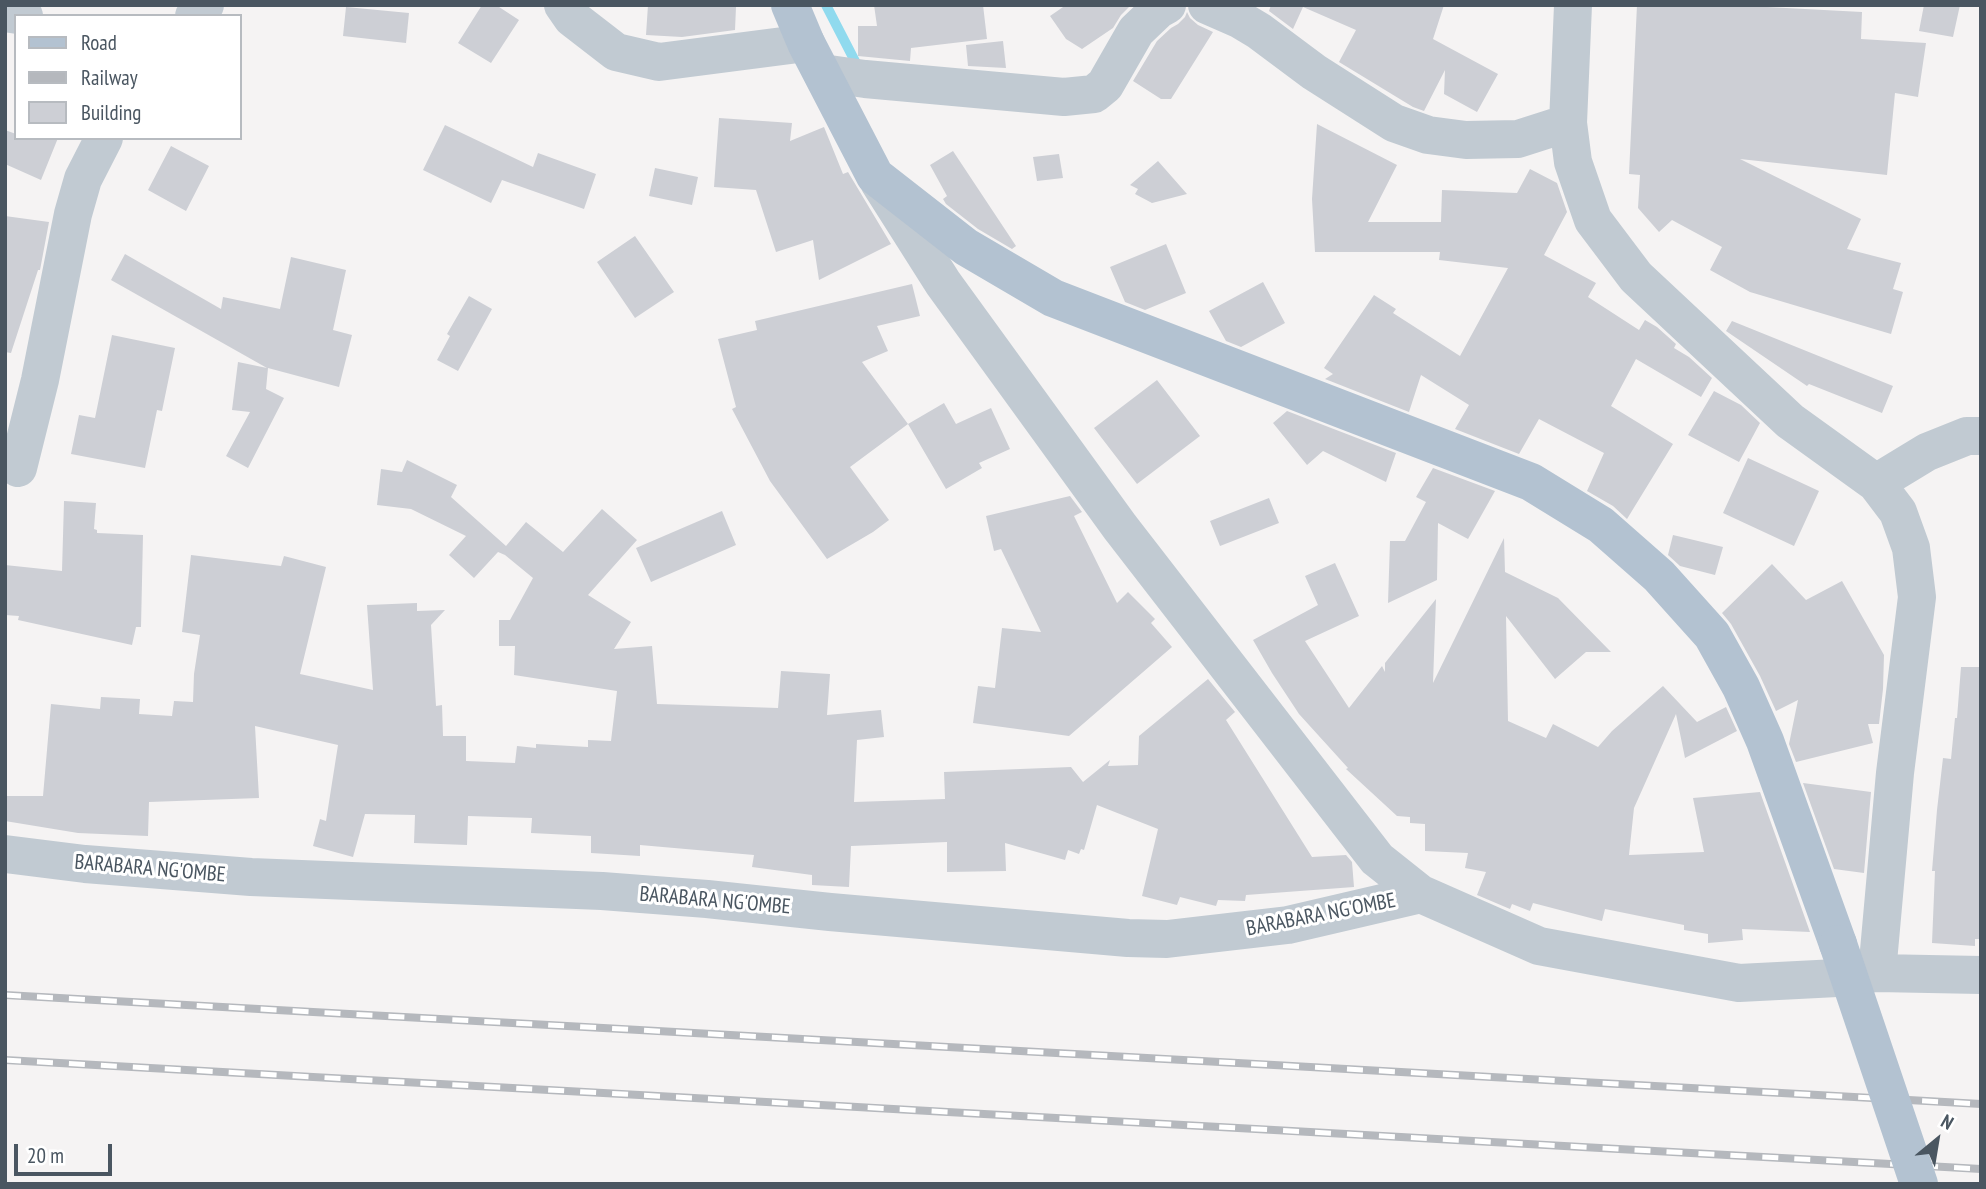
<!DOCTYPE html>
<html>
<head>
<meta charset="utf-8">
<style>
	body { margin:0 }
	#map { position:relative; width:1986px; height:1189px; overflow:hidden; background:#f5f3f3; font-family:"PT Sans Narrow",sans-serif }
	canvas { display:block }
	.frame { position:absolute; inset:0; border:7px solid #4a5661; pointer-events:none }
	.legend { position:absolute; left:14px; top:14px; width:228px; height:126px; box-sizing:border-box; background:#fff; border:2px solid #b7bbc0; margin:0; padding:9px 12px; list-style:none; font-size:21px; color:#4a5661 }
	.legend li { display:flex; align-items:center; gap:14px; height:35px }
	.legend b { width:35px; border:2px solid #b7bbc0 }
	.north { position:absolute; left:1902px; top:1105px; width:70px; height:70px; -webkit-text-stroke:5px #fff; paint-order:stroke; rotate:30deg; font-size:19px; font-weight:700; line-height:28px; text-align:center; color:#4a5661 }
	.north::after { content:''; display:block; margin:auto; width:24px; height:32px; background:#4a5661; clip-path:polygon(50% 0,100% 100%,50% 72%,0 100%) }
	.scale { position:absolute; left:14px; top:1144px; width:98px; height:32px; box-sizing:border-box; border:4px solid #4a5661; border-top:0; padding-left:9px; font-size:21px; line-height:24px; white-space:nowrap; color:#4a5661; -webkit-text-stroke:5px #fff; paint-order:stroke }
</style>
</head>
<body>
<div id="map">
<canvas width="1986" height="1189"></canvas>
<div class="frame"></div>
<ul class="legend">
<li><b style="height:9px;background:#b3c2d1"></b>Road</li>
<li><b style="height:9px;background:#b5b8bd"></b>Railway</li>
<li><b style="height:19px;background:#cdcfd5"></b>Building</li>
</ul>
<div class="north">N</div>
<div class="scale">20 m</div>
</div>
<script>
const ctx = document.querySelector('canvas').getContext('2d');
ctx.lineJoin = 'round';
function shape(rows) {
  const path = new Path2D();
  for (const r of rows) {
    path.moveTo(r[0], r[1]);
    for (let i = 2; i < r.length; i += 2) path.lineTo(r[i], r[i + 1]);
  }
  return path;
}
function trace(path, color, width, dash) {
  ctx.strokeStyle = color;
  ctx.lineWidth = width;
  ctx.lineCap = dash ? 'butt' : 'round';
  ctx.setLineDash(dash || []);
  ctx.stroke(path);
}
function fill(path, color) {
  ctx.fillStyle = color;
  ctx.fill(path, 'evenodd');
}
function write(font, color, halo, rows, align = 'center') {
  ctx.font = font + ' "PT Sans Narrow",sans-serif';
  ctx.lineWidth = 6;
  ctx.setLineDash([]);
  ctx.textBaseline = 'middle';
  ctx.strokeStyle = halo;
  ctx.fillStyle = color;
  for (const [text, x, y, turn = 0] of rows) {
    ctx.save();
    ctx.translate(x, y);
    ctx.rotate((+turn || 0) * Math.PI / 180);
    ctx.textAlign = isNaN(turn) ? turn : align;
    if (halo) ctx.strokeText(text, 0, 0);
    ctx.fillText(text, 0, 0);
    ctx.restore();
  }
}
trace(shape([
	[826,5,859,69]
]), '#90daee', 10);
fill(shape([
	[482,5,496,5,519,20,491,63,458,43],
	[648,5,736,7,735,30,682,37,646,35],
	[874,5,983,5,987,39,911,48,910,61,858,56,858,26,877,26],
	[1066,5,1131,5,1121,15,1113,28,1082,49,1066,39,1050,16],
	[1271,5,1444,5,1433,39,1498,74,1477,112,1444,94,1445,70,1424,111,1413,107,1339,62,1356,30,1303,7,1293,29,1269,11],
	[1637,5,1767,5,1767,7,1862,12,1861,39,1926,43,1918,97,1895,93,1887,175,1740,159,1861,219,1847,249,1901,263,1893,289,1903,292,1891,334,1750,292,1710,270,1722,247,1672,220,1659,232,1638,208,1640,175,1629,174],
	[1924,5,1960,5,1953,37,1919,31],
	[346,7,409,13,406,43,343,36],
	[1187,12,1190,18,1198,25,1213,32,1171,99,1161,99,1133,81,1157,41,1171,28,1178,24,1185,17],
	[1003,41,1006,68,968,66,966,45],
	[719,118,792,123,790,141,824,127,843,174,848,172,891,244,819,280,813,240,776,252,756,190,714,187],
	[1317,124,1397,165,1368,222,1441,222,1442,190,1517,193,1530,169,1557,183,1567,212,1544,255,1596,283,1588,297,1639,330,1645,320,1657,327,1676,344,1674,348,1689,357,1712,378,1701,397,1636,359,1611,406,1673,444,1627,519,1613,506,1587,491,1604,453,1539,419,1519,454,1455,429,1469,405,1421,375,1409,412,1325,379,1333,374,1324,368,1374,295,1396,309,1393,313,1460,356,1508,268,1439,260,1440,252,1315,252,1312,199],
	[445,125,533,167,538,153,596,174,584,209,502,180,491,203,423,170],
	[5,130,16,134,16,138,58,138,41,180,5,164],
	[171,146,209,166,186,211,148,190],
	[953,151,1016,246,1012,249,978,229,946,204,943,199,947,196,930,165],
	[1059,154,1063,178,1037,181,1033,157],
	[1158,161,1187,194,1152,203,1135,194,1138,189,1130,185],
	[655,168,698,177,692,205,649,196],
	[5,216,49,222,40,270,38,270,11,353,5,352],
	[635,236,674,292,635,318,597,262],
	[1166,244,1186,293,1145,310,1125,302,1110,267],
	[125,254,221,309,223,297,280,309,291,257,346,270,333,330,352,335,339,387,268,368,266,389,284,398,248,468,226,456,250,412,232,410,238,362,267,368,111,280],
	[1263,282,1285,323,1241,347,1226,341,1209,311],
	[912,284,920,316,877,326,888,351,862,362,908,424,850,467,889,520,873,532,827,559,770,481,732,409,736,407,718,339,757,330,755,321],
	[469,296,492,309,458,371,437,360,450,336,447,334],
	[1732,321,1893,386,1882,413,1809,384,1807,386,1726,331],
	[112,335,175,348,162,411,157,410,145,468,71,454,79,415,95,418],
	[1157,380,1200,436,1137,484,1094,428],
	[1714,391,1741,405,1760,423,1739,462,1688,435],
	[944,403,956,424,991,408,1010,449,979,463,982,468,946,489,908,424],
	[1287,411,1396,453,1386,482,1323,451,1307,465,1273,423],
	[1748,458,1819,491,1794,546,1723,513],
	[407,460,457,485,451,497,506,546,526,522,563,552,602,509,637,540,588,595,631,622,614,649,652,646,657,704,778,708,781,671,830,674,827,715,881,710,884,737,857,740,854,802,945,799,944,772,1071,767,1083,782,1110,760,1108,766,1138,765,1139,736,1208,679,1235,712,1226,720,1312,857,1346,855,1352,862,1354,887,1246,895,1245,901,1218,900,1216,906,1180,897,1177,905,1142,896,1158,829,1097,805,1084,850,1081,849,1079,854,1068,850,1065,860,1005,843,1006,871,947,872,947,842,851,846,849,887,812,885,812,875,752,867,754,855,640,845,640,856,591,853,591,836,531,833,532,818,468,816,467,845,414,843,415,815,365,814,353,857,313,846,320,819,326,821,338,745,255,726,259,798,149,802,148,836,78,833,5,821,5,796,43,796,51,704,100,709,101,697,140,699,139,714,172,716,174,701,193,702,194,674,200,635,182,632,191,555,281,566,284,556,326,567,300,674,373,690,367,605,417,603,417,611,445,610,431,625,436,706,442,705,443,736,466,736,466,761,515,763,517,746,536,748,536,744,588,747,588,740,611,741,617,691,514,675,515,646,499,646,499,620,510,620,533,578,505,555,498,552,474,578,449,555,466,536,411,509,377,505,381,469,402,472],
	[1433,468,1495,491,1468,539,1438,523,1437,580,1388,603,1390,541,1405,541,1426,502,1416,497],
	[1070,496,1082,512,1074,516,1117,603,1128,592,1155,619,1151,623,1172,647,1069,736,973,723,978,686,995,688,1002,628,1041,632,1001,549,994,551,986,516],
	[1269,498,1279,523,1220,546,1210,521],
	[64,501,96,503,94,529,97,530,97,533,143,535,141,627,136,627,132,645,18,620,19,616,5,615,5,565,62,571],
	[722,511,736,545,651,582,636,548],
	[1673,535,1723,547,1715,575,1680,566,1668,555],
	[1504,538,1505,572,1558,598,1611,652,1586,652,1555,679,1506,616,1508,721,1546,738,1553,724,1598,747,1612,731,1663,686,1697,722,1726,707,1737,731,1685,758,1676,714,1634,808,1629,855,1704,852,1693,798,1760,792,1810,932,1742,929,1743,940,1708,943,1708,934,1684,930,1684,925,1605,909,1602,921,1533,903,1530,911,1512,904,1510,909,1477,895,1486,872,1465,868,1468,853,1425,851,1425,824,1410,823,1410,817,1397,816,1346,769,1348,768,1299,714,1272,673,1253,640,1318,605,1305,576,1335,563,1359,616,1305,641,1349,708,1382,666,1385,672,1385,663,1436,599,1433,683],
	[1772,564,1806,600,1842,581,1884,655,1883,689,1879,724,1868,724,1873,743,1796,762,1789,744,1798,700,1776,711,1760,676,1731,624,1722,613],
	[1961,667,1981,667,1981,939,1975,939,1975,946,1932,943,1935,871,1932,871,1937,810,1943,758,1951,759,1955,718,1957,718],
	[1803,783,1871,792,1864,873,1834,869]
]), '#cdcfd5');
trace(shape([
	[563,5,572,18,616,52,659,62,806,43],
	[1207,5,1239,19,1259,31,1314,72,1394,123,1428,135,1466,140,1518,139,1568,123],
	[1573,5,1568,123,1573,162,1593,220,1636,277,1790,421,1876,483,1898,512,1911,548,1917,597,1895,773,1877,973],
	[5,13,24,16],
	[194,16,205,5],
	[822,73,865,79,1064,97,1094,94,1105,85,1136,31,1158,10,1167,5],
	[879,182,943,283,1120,527,1377,859,1421,894,1539,946,1739,983,1837,978,1877,973,1981,975],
	[18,468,40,380,73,214,83,179,104,138],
	[1876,483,1927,452,1967,436,1981,436],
	[5,854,85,864,251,877,602,891,707,899,830,912,1128,938,1167,939,1288,925,1421,894]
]), '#c1cad2', 38);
trace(shape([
	[790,5,806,43,875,176,966,247,1053,298,1531,482,1601,525,1659,576,1712,635,1741,687,1765,741,1838,944]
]), '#b3c2d1', 38);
const rail = shape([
	[5,995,1981,1104],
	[5,1060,1981,1169]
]);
trace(rail, '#b5b8bd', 8);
trace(rail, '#fff', 5, [16]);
trace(shape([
	[1838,944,1919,1184]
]), '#b3c2d1', 38);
write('21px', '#4a5661', '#fff', [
	["BARABARA NG'OMBE",150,869,5],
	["BARABARA NG'OMBE",715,901,5],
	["BARABARA NG'OMBE",1321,915,-11]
]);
</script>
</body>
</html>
